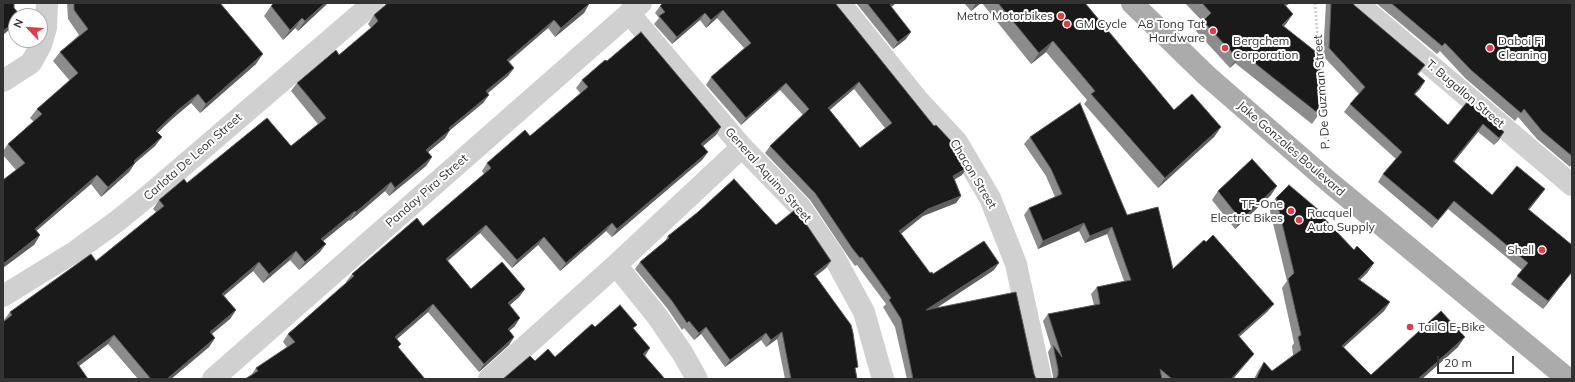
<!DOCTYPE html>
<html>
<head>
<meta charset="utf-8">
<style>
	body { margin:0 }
	#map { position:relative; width:1575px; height:382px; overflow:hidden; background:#fff; font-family:Mulish,sans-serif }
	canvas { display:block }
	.frame { position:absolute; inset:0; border:4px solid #333; pointer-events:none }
	.north { position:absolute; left:8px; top:8px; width:40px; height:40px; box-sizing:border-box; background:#fff; border:1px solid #adadad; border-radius:50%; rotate:295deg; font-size:11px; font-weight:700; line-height:16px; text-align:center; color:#333 }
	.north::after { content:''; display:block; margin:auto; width:14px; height:18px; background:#e63946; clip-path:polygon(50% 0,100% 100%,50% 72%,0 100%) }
	.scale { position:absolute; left:1437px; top:356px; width:77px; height:18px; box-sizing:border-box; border:2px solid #333; border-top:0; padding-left:5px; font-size:12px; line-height:14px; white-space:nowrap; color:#333; -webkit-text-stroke:3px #fff; paint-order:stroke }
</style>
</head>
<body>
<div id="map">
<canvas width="1575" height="382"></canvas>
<div class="frame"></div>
<div class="north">N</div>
<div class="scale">20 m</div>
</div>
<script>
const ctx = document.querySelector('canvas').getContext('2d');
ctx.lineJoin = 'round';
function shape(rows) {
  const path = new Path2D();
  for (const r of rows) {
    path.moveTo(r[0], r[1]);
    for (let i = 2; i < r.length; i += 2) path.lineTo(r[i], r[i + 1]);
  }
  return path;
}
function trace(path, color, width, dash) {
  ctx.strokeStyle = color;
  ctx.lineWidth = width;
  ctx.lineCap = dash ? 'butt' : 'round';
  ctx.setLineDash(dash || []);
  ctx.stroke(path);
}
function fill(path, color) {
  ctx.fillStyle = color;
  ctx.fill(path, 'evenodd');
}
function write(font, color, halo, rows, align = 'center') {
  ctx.font = font + ' Mulish,sans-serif';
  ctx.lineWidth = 4;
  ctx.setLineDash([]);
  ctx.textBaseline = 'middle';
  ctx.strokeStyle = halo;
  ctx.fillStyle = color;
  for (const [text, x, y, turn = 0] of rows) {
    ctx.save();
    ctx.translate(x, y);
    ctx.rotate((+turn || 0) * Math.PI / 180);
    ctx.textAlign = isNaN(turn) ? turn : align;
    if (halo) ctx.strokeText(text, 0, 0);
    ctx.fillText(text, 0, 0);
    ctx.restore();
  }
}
trace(shape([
	[1315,3,1319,56],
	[1320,65,1326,146]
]), '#cdcdcd', 2.5, [2, 2]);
trace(shape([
	[840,3,917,99,957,142,990,198,1016,264,1041,379],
	[1357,3,1572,185],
	[629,13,742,147,800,207,833,255,864,312,883,379],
	[3,81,31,63,41,45,46,28,47,3],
	[616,265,657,316,683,354,697,379],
	[3,296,76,251,116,222,148,196,373,3],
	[213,379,641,3],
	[489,379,616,265,742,147]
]), '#d0d0d0', 22);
trace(shape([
	[1132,3,1206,75,1328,181,1568,379]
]), '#ababab', 22);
fill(shape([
	[67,3,220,3,256,64,200,113,191,103,172,119,158,132,155,146,135,163,129,172,101,197,91,184,36,231,40,235,34,245,16,170,3,155,3,151,8,144,34,122,30,118,37,109,70,81,53,61,60,52,79,35,68,19],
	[328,3,298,31,295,28,283,40,264,16,271,6],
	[385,3,588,3,589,4,584,13,555,37,548,28,509,62,514,68,508,76,487,93,489,95,483,103,450,130,445,138,428,152,432,157,426,166,389,196,385,191,350,221,349,220,323,241,320,252,299,270,290,260,263,283,253,271,224,296,236,310,230,319,212,334,215,338,209,347,171,379,138,379,108,344,79,366,5,321,4,320,10,312,96,261,156,212,153,209,159,200,187,183,291,146,318,124,291,91,297,83,339,55,371,28,368,24,374,15,385,6],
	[835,3,962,175,954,180,961,196,956,203,923,216,901,234,930,273,933,274,994,270,935,309,1034,374,1036,379,907,379,895,327,883,307,886,304,857,265,855,266,847,255,810,200,765,153,770,146,803,115,780,90,741,125,706,85,711,77,744,48,717,18,706,28,700,20,672,44,654,24,659,18,655,13,660,6],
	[854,89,885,128,860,148,829,110],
	[856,3,896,3,891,7,906,39,893,49],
	[964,3,981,3,971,11],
	[982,3,1085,3,1174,110,1221,127,1214,137,1158,188,1084,104,1087,100,1046,52,1031,64],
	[1185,3,1290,3,1286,6,1293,14,1284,26,1319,114,1312,124,1235,63,1230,68,1196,31,1202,21],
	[1326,3,1353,3,1354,5,1425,65,1418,74,1425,81,1415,94,1448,125,1468,101,1504,132,1494,145,1478,132,1454,162,1492,195,1545,189,1539,197,1529,210,1572,245,1572,272,1543,309,1511,284,1522,270,1448,209,1432,228,1378,182,1383,174,1396,159,1344,112,1350,104,1359,94,1323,56],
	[1376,3,1572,3,1572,167,1570,166,1570,167,1537,139,1518,117,1515,121,1465,78,1440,51,1437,54],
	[607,61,721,127,716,135,703,146,708,152,702,160,612,237,606,231,560,271,538,245,512,268,480,233,448,261,471,289,525,289,519,297,510,305,515,326,509,331,514,337,509,345,479,372,428,312,397,339,398,348,252,374,256,368,287,347,283,342,288,334,347,283,346,282,352,274,423,226,484,174,482,171,487,163,530,136,581,94,576,88,582,80],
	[1030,137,1127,215,1173,269,1268,311,1239,337,1248,361,1233,379,1053,379,1053,376,1048,352,1051,347,1043,321,1048,314,1094,305,1091,294,1097,287,1124,281,1107,234,1085,243,1079,231,1038,249,1024,215,1029,208,1055,197,1046,176,1024,144],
	[1218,191,1271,195,1235,229,1212,200],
	[1276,198,1319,214,1354,250,1374,263,1367,273,1360,280,1390,302,1384,311,1344,347,1371,375,1458,347,1422,379,1254,379,1258,371,1264,362,1272,371,1293,355,1292,346,1294,343,1282,288,1287,281,1269,207],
	[776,225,826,268,815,277,856,371,857,379,785,379,777,339,766,347,761,340,725,367,701,334,694,340,684,328,682,330,667,308,635,269,640,262,665,241,668,236]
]), '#8c8c8c');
fill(shape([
	[325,3,328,3,298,31,305,21],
	[892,3,896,3,885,12,890,5],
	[976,3,981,3,971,11],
	[1282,3,1290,3,1275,12],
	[589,4,584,13,555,37,561,28],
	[723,10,717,18,706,28,711,20],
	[705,13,700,20,672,44,677,37],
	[1293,14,1286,24,1275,35,1282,25],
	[302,18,295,28,283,40,290,30],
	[554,20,548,28,501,68,507,60],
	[16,21,16,24,3,35,3,31],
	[911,32,906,39,893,49,898,42],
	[1053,41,1046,52,1031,64,1039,53],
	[1242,53,1235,63,1230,68,1237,58],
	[263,54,256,64,200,113,206,104],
	[1425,65,1420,72,1411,81,1417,74],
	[514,68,508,76,480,100,486,91],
	[1425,81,1420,89,1408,101,1414,94],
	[859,82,854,89,823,116,828,108],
	[786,83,780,90,741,125,746,118],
	[198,94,191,103,172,119,150,140,156,131,178,110],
	[489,95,483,103,443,136,449,128],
	[1483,124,1478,132,1448,169,1453,161],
	[721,127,716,135,696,152,701,144],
	[1221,127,1214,137,1158,188,1165,178],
	[450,130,445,138,420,159,426,150],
	[1504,132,1499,140,1494,145,1499,138],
	[162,137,155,146,135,163,129,172,101,197,108,187,134,161],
	[708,152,702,160,612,237,617,229],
	[432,157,426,166,389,196,395,188],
	[967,168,962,175,947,183,953,176],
	[97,175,91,184,28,238,35,229],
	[391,182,385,191,350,221,356,212],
	[1277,186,1271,195,1235,229,1241,220],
	[1545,189,1539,197,1523,217,1528,209],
	[961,196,956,203,923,216,894,239,899,231,928,209],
	[1454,201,1448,209,1432,228,1438,220],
	[355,211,349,220,316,247,321,239],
	[612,223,606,231,560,271,566,263],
	[1084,223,1079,231,1038,249,1043,241],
	[486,225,480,233,440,267,446,259],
	[1112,227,1107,234,1085,243,1090,236],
	[40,235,34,245,3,268,3,264],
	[544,237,538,245,512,268,517,260],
	[326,244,320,252,299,270,305,262],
	[296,251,290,260,263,283,269,274],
	[831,261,826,268,808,282,814,274],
	[259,262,253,271,216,302,222,294],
	[999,263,994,270,921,318,926,310],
	[1374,263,1367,273,1351,288,1358,279],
	[1572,272,1543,309,1548,301],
	[525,289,519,297,503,311,508,303],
	[1390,302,1384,311,1335,355,1342,346],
	[433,304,428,312,390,345,395,337],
	[1274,304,1268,311,1232,343,1238,335],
	[236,310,230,319,204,340,210,332],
	[520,318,515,326,502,337,508,329],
	[706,327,701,334,694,340,699,333],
	[782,332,777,339,766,347,771,340],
	[766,333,761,340,725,367,730,360],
	[114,335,108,344,71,372,77,363],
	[514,337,509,345,479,372,484,364],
	[1465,337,1458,347,1422,379,1418,379],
	[215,338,209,347,171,379,167,379],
	[650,348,645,356,638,362,643,354],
	[1254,354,1248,361,1233,379,1231,379]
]), '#5f5f5f');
const building = shape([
	[3,3,14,3,14,8,21,16,16,16,16,21,3,31,3,3],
	[74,3,220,3,263,54,206,104,198,94,178,110,156,131,162,137,134,161,135,163,108,187,97,175,35,229,40,235,3,264,3,180,25,163,8,144,42,114,37,109,78,73,60,52,88,29,74,10,74,3],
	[274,3,325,3,305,21,302,18,290,30,271,6,274,3],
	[388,3,588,3,589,4,561,28,554,20,507,60,514,68,486,91,489,95,449,128,450,130,426,150,432,157,395,188,391,182,356,212,355,211,321,239,326,244,305,262,296,251,269,274,259,262,222,294,236,310,210,332,215,338,167,379,151,379,114,335,77,363,88,379,3,379,3,322,12,315,10,312,91,254,96,261,164,206,159,200,184,179,187,183,267,118,291,146,326,118,297,83,336,50,339,55,372,27,378,21,374,15,388,3],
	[663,3,835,3,934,126,936,125,952,142,967,168,953,176,961,196,928,209,899,231,930,273,932,272,933,274,984,241,999,263,926,310,1016,292,1034,374,1036,379,913,379,901,319,889,300,891,298,862,257,860,258,852,248,815,193,770,146,809,109,786,83,746,118,711,77,751,43,723,10,711,20,705,13,677,37,659,16,665,12,660,6,663,3],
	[859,82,892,123,860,148,828,108,859,82],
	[867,3,892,3,890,5,911,32,898,42,867,3],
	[998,3,1085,3,1174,110,1192,94,1221,127,1165,178,1091,94,1095,91,1053,41,1039,53,998,3],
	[1202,3,1283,3,1293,14,1282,25,1320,55,1319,114,1242,53,1237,58,1203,21,1211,13,1202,3],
	[1331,3,1353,3,1354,5,1425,65,1417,74,1425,81,1414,94,1448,125,1468,101,1504,132,1499,138,1483,124,1453,161,1492,195,1517,166,1545,189,1528,209,1572,245,1572,272,1548,301,1517,276,1528,263,1454,201,1438,220,1383,174,1402,152,1350,104,1365,87,1329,48,1331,3],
	[1391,3,1572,3,1572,156,1542,131,1524,109,1521,113,1471,70,1445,43,1442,46,1391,3],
	[641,32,721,127,701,144,708,152,617,229,612,223,566,263,544,237,517,260,486,225,446,259,471,289,502,262,525,289,508,303,520,318,508,329,514,337,484,364,433,304,395,337,401,344,398,347,425,379,245,379,258,371,256,368,295,342,288,334,354,276,352,274,417,218,423,226,491,168,487,163,525,130,530,136,588,87,582,80,605,60,607,61,641,32],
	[1080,103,1127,215,1158,207,1173,269,1204,240,1206,242,1213,235,1274,304,1238,335,1254,354,1231,379,1172,379,1160,369,1162,379,1056,379,1058,375,1058,369,1053,345,1062,357,1048,314,1100,304,1097,287,1131,280,1112,227,1090,236,1084,223,1043,241,1029,208,1062,194,1051,169,1030,137,1080,103],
	[1252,159,1277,186,1241,220,1218,191,1252,159],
	[734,179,776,225,796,209,831,261,814,274,851,325,853,333,858,367,855,368,857,379,791,379,782,332,771,340,766,333,730,360,706,327,699,333,689,321,687,323,672,301,640,262,669,238,668,236,698,212,734,179],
	[1289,185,1321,212,1319,213,1354,250,1357,246,1374,263,1358,279,1390,302,1342,346,1371,375,1441,311,1465,337,1418,379,1256,379,1264,362,1272,371,1301,350,1298,337,1301,335,1288,279,1294,273,1276,198,1289,185],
	[620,305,637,325,633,328,650,348,643,354,665,379,605,379,604,378,603,379,503,379,530,356,535,361,548,349,555,357,592,324,595,327,620,305]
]);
fill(building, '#1a1a1a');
trace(building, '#5f5f5f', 1);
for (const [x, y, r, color] of [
	[1061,16,4,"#e63946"],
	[1067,24,4,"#e63946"],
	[1213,31,4,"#e63946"],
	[1225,48,4,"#e63946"],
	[1490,48,4,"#e63946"],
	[1291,211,4,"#e63946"],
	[1299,220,4,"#e63946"],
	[1542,250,4,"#e63946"],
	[1410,327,4,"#e63946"]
]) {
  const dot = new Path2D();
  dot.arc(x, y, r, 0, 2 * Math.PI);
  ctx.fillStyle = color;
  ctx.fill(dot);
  trace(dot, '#fff', 1.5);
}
write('12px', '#333', '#fff', [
	["Metro Motorbikes",1053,16,"right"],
	["GM Cycle",1075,24],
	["A8 Tong Tat",1205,24,"right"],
	["Hardware",1205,38,"right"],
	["Bergchem",1233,41],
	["Corporation",1233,55],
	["Daboi Fi",1498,41],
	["Cleaning",1498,55],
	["TF-One",1283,204,"right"],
	["Electric Bikes",1283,218,"right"],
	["Racquel",1307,213],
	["Auto Supply",1307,227],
	["Shell",1534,250,"right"],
	["TailG E-Bike",1418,327]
], 'left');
write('12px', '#333', '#fff', [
	["P. De Guzman Street",1322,92,-94],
	["T. Bugallon Street",1465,94,40],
	["Jake Gonzales Boulevard",1291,149,41],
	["Carlota De Leon Street",193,157,-41],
	["Chacon Street",973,174,59],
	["General Aquino Street",768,175,48],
	["Panday Pira Street",427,191,-41]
]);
</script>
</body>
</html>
